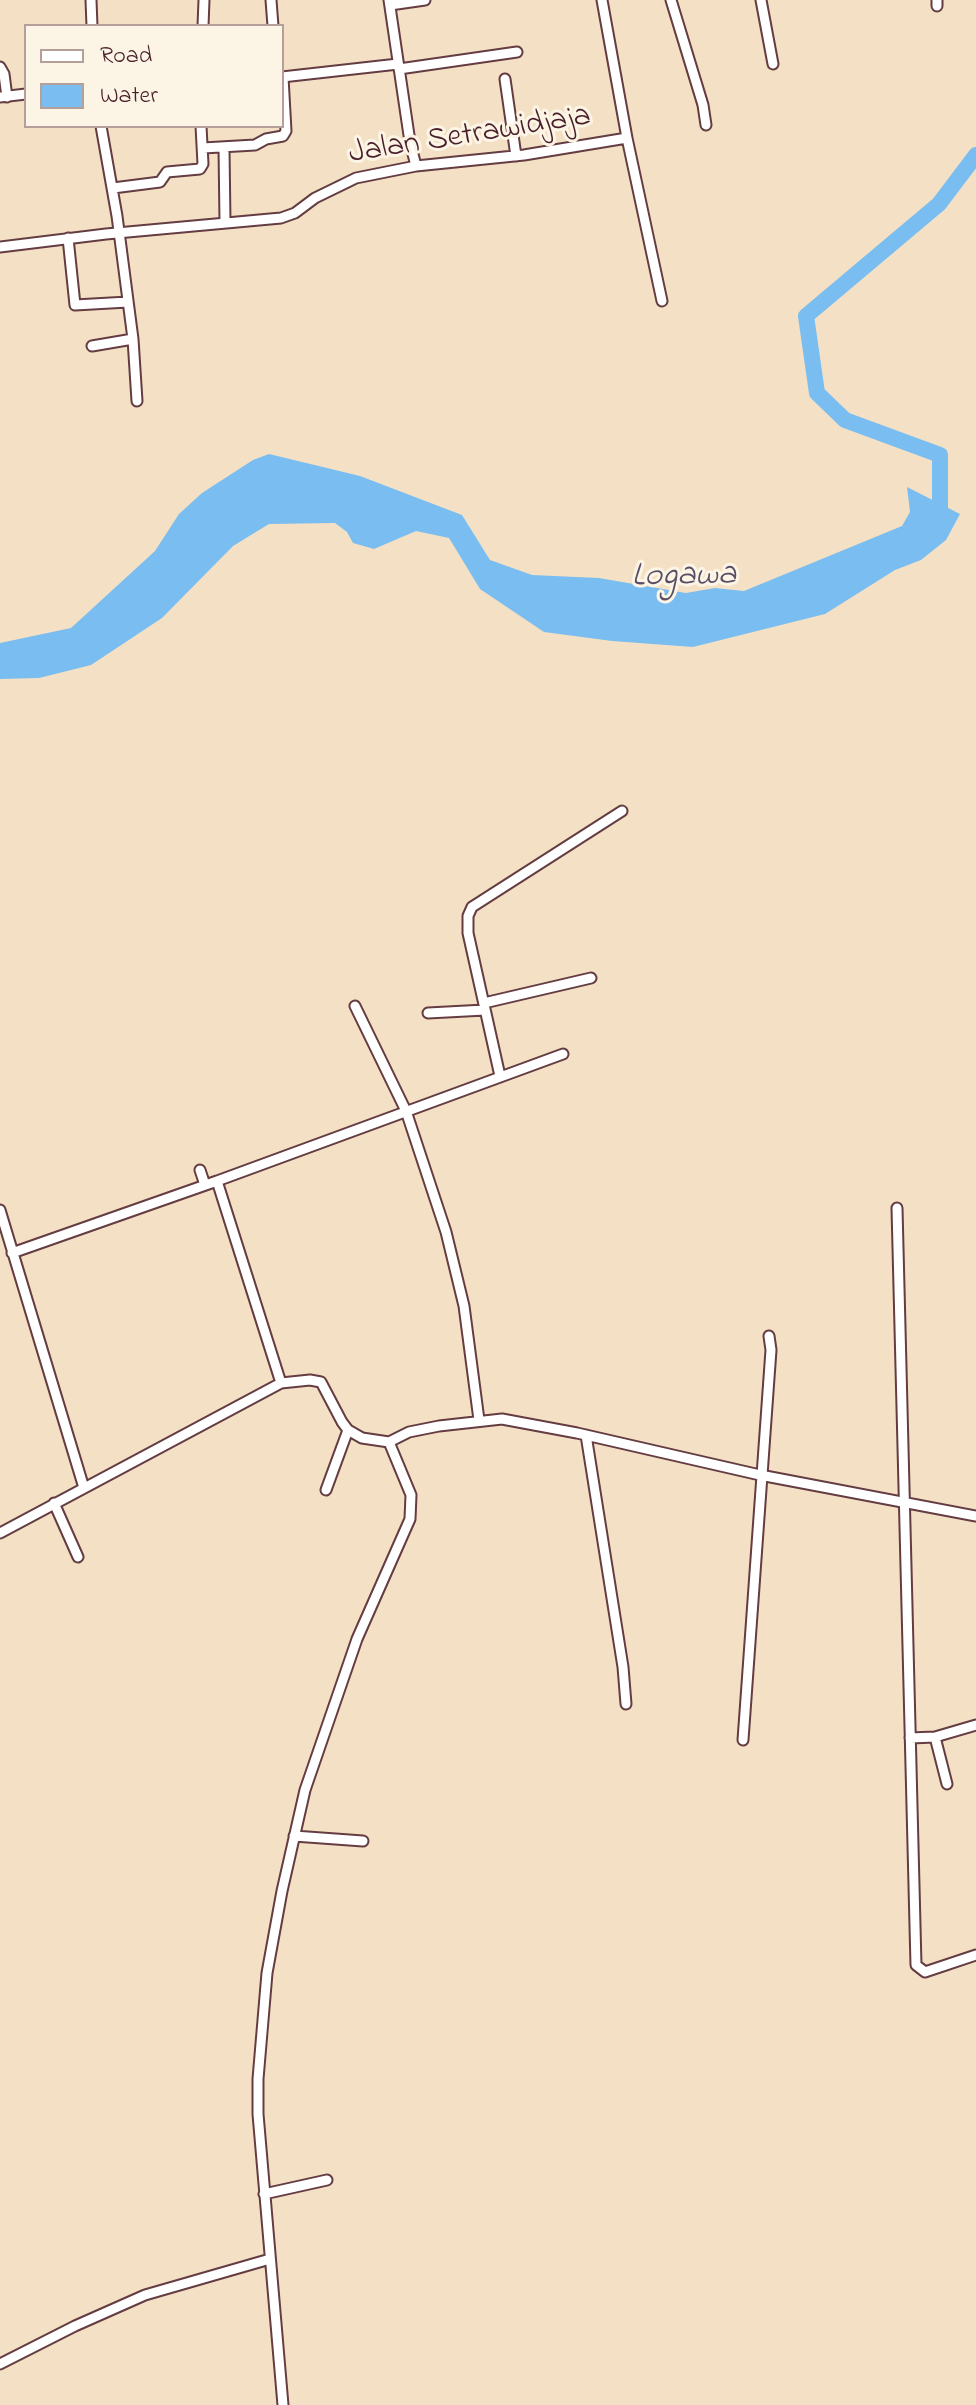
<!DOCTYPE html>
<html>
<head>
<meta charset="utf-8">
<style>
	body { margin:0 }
	#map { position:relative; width:976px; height:2405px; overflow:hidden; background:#f4e1c5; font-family:"Indie Flower",sans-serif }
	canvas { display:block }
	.legend { position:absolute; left:24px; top:24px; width:260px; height:104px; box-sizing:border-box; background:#fcf5e5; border:2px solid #b59f9b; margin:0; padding:10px 14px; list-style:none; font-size:24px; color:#4a1f2b }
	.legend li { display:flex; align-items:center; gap:16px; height:40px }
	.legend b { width:40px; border:2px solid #b59f9b }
</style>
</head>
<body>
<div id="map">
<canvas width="976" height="2405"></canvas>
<ul class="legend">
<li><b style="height:10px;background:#fff"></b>Road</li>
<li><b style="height:22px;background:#7abdf0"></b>Water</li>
</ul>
</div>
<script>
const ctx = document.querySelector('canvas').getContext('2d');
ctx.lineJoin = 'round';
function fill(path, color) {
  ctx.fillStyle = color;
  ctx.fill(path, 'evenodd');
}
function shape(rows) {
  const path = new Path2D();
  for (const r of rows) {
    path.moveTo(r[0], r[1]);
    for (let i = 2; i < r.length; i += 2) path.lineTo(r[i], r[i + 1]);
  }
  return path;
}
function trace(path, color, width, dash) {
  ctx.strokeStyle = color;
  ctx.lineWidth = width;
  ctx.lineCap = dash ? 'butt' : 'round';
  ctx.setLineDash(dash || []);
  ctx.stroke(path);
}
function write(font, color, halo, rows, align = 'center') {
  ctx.font = font + ' "Indie Flower",sans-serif';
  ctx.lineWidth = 6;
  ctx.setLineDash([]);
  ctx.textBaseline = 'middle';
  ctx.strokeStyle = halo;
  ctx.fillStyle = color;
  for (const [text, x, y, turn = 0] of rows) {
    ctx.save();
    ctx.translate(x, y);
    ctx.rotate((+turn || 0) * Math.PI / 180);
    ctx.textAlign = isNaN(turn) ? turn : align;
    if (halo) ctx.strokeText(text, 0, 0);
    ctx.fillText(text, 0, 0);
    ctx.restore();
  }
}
fill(shape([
	[269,454,360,476,462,515,490,560,532,575,599,578,686,593,715,588,744,591,902,526,910,512,907,487,960,514,946,540,921,560,895,570,825,614,693,647,612,641,544,632,480,589,449,538,416,531,374,549,353,543,347,532,335,523,269,524,233,546,162,618,91,665,39,678,0,679,0,643,71,628,155,551,179,514,202,493,253,460]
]), '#7abdf0');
trace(shape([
	[935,521,940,516,940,455,845,420,817,393,806,316,939,204,976,155]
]), '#7abdf0', 16);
const minor = shape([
	[91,0,92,26],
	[271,0,273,26],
	[389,0,410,142,416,166],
	[671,0,703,105,706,125],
	[761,0,773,64],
	[937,0,937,6],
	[390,5,425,0],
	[203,26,204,0],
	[0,67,4,74,7,97],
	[399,69,517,52],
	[282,77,398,64],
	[505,79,516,156],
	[0,97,26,94],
	[627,138,662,301],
	[203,148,255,145,266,139,283,136,286,131,283,77],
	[224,148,225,222],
	[113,188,160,182,167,172,200,169,203,164,201,126],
	[68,238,75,305,128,302],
	[0,247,106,234,281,218,295,213,315,198,356,178,416,166,524,155,627,138,602,0],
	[133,339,137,401],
	[92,346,133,339,117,216,101,126],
	[484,1003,591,978],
	[355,1006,406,1111,446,1232,464,1306,479,1420],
	[428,1013,485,1010],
	[500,1076,468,933,468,916,472,907,622,811],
	[200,1170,205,1185],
	[897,1208,916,1965,925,1972,976,1955],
	[0,1210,84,1488],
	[12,1253,217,1181],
	[281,1383,217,1181,563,1054],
	[586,1435,623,1667,626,1704],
	[326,1490,348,1430],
	[54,1503,78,1557],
	[0,1533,281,1383,310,1380,321,1382,342,1422,348,1430,362,1438,389,1442,409,1432,439,1426,502,1419,577,1433,760,1475,976,1516],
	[935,1737,947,1784],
	[910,1738,935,1737,976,1725],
	[743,1740,771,1350,769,1336],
	[294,1836,363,1841],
	[264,2194,327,2180],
	[0,2364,75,2326,145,2295,270,2259],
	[283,2405,258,2114,258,2079,267,1973,282,1891,305,1790,357,1639,410,1519,411,1495,389,1442]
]);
trace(minor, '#643c42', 13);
trace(minor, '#fff', 9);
write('32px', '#4a1f2b', '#fcf5e5', [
	["Jalan Setrawidjaja",470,137,-9]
]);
write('italic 34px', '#584e66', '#fcf5e5', [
	["Logawa",684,578,-1]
]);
</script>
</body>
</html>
